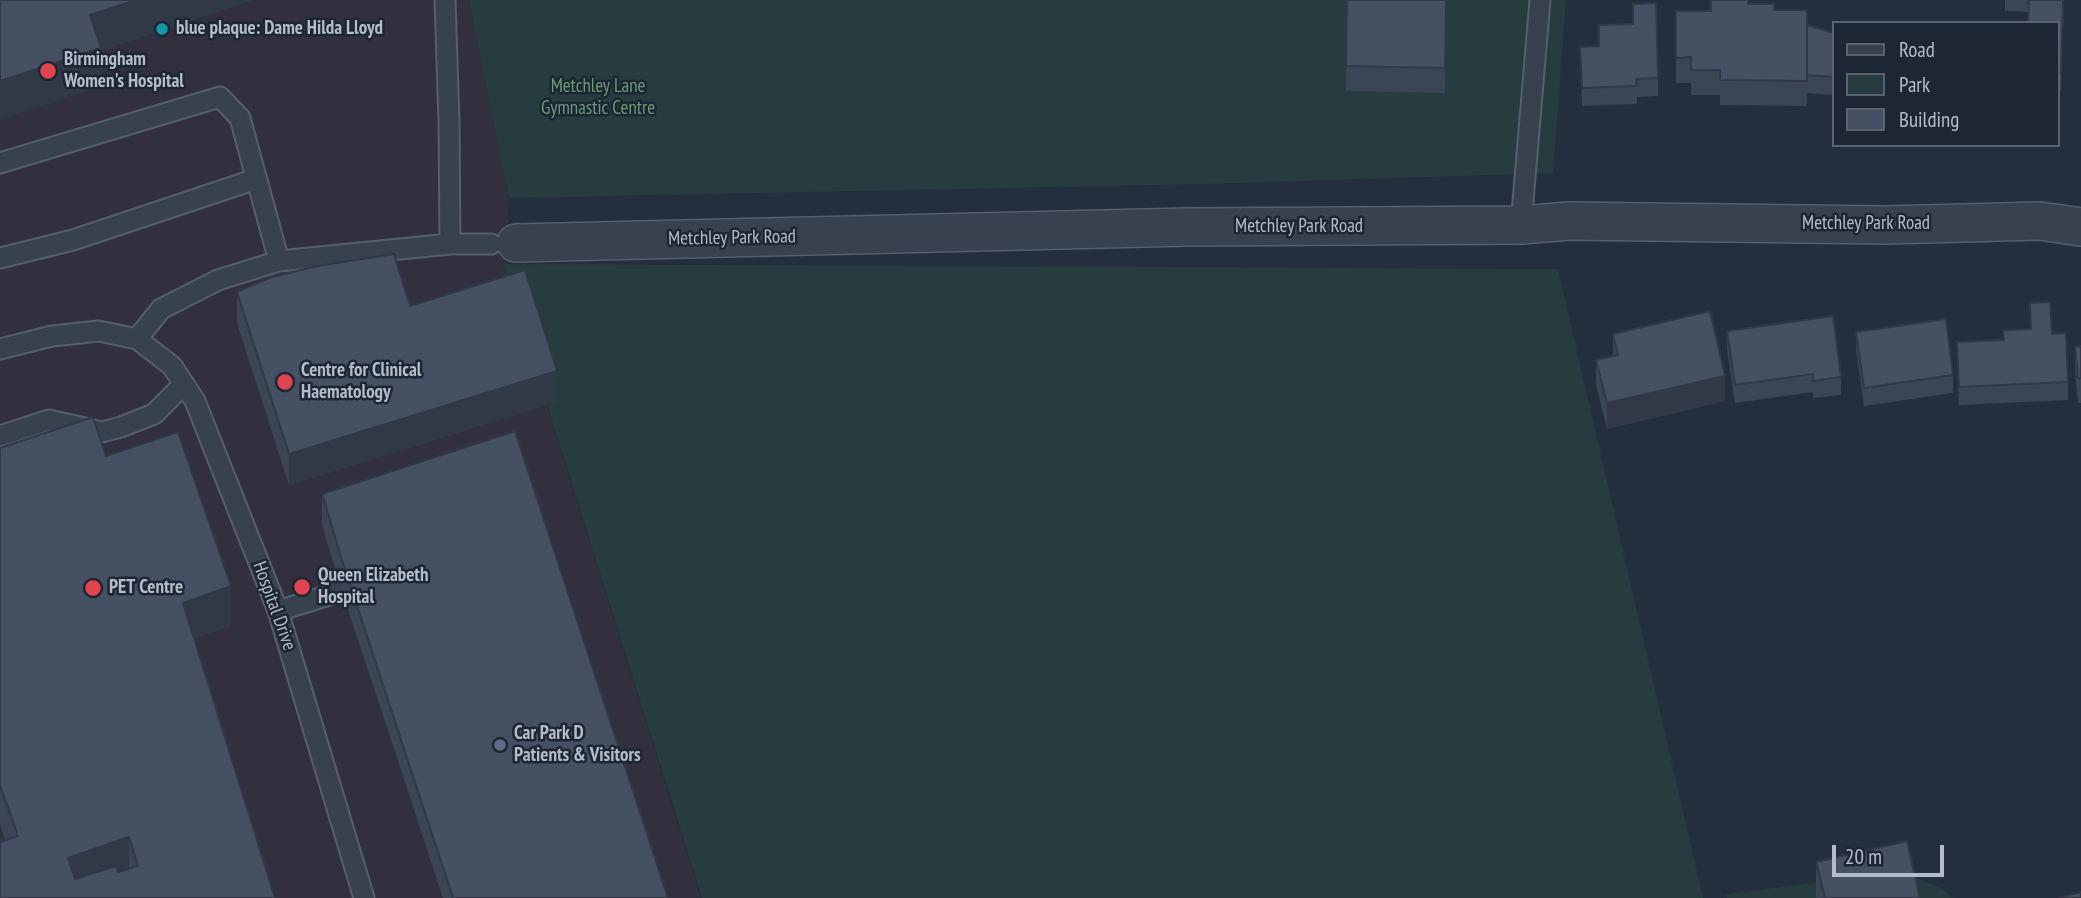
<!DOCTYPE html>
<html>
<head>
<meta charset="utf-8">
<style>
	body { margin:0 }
	#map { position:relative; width:2081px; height:898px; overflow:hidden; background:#242f3e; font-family:"PT Sans Narrow",sans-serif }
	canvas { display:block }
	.legend { position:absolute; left:1832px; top:21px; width:228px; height:126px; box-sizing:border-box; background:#1d2633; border:2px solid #59626f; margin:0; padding:9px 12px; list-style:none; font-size:21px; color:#b4bcc9 }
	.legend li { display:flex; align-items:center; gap:14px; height:35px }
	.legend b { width:35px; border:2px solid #59626f }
	.scale { position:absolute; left:1832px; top:845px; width:112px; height:32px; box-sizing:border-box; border:4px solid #b4bcc9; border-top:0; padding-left:9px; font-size:21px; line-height:24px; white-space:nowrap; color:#b4bcc9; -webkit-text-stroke:5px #1d2633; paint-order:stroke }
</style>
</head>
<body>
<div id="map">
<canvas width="2081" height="898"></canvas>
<ul class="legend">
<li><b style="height:9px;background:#38414e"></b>Road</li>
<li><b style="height:19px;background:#263c3f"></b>Park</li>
<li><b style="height:19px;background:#455162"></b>Building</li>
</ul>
<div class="scale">20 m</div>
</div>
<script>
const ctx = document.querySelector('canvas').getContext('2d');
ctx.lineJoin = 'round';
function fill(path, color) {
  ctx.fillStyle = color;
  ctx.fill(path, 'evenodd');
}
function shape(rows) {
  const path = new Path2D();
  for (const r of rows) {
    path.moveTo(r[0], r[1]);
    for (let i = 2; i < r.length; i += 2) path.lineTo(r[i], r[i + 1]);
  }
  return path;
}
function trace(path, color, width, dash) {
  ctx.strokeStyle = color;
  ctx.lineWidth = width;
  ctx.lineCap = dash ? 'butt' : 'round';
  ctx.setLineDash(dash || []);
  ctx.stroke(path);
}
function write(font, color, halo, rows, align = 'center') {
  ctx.font = font + ' "PT Sans Narrow",sans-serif';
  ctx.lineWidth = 5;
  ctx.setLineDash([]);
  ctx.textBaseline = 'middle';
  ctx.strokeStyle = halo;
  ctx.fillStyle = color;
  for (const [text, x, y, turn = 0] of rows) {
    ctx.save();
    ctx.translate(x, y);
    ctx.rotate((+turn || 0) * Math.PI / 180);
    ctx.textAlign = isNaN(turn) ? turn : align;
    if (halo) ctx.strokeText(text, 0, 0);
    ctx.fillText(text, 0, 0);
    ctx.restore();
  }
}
fill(shape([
	[255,0,469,0,509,198,506,275,701,898,0,898,0,120,100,88,90,54]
]), '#32303f');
fill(shape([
	[469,0,1566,0,1553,173,1204,184,509,198],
	[503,264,1558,269,1703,898,702,898],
	[1900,872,1941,888,1953,898,1727,898,1726,894]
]), '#263c3f');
const service = shape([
	[445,0,449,123,450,244],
	[0,163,220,97,240,118,279,261],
	[1521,225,1540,0],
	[0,258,73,240,256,179],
	[137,339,161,309,218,280,279,261,450,244,491,244],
	[0,349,52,336,99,331,137,339,172,366,195,401,278,611,364,898],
	[0,436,49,420,102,432,121,427,154,414,184,384],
	[278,611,342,591]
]);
const minor = shape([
	[516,243,1188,227,1521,225,1569,221,1886,225,2040,221,2081,227]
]);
trace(service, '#565f6c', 23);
trace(minor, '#565f6c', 40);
trace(service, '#38414e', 19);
trace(minor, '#38414e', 37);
fill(shape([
	[1347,0,1447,0,1445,93,1346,91],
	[2005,0,2064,0,2061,90,2058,90,2058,23,2029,12,2005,11],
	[1633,4,1658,78,1658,96,1637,97,1637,104,1582,106,1580,47,1599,46,1633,24],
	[1748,4,1774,10,1807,25,1834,33,1834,95,1807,93,1807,106,1720,105,1720,95,1691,95,1691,83,1676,83,1676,11,1711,11],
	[237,292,410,306,557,402,289,485,237,323],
	[2030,303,2052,334,2068,382,2068,400,1959,405,1957,342,2003,340,2003,330,2030,329],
	[1727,331,1841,377,1841,395,1813,398,1813,392,1735,403,1727,349],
	[1856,332,1953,375,1953,393,1864,406,1856,349],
	[1613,334,1725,401,1607,429,1596,385,1596,360,1613,356],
	[2081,346,2081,403,2078,403,2075,372,2075,347],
	[0,448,106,456,231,626,194,638,275,898,0,898,5,840,0,824],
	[322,494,668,898,443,898,342,591,322,525],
	[1816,862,1920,898,1816,898]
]), '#3b4654');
fill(shape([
	[136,0,255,0,101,51,101,87,0,120,0,81,90,15],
	[557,371,557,402,289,485,289,454],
	[1725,376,1725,401,1607,429,1607,403],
	[231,586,231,626,183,642,183,603],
	[129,837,129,877,68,897,68,858]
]), '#303945');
const building = shape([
	[0,0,136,0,90,15,101,48,0,81,0,0],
	[1347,0,1446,0,1445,68,1346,66,1347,0],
	[1711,0,1748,0,1748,4,1774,4,1774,10,1807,10,1807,81,1720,80,1720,70,1691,70,1691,57,1676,58,1676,11,1711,11,1711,0],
	[2029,0,2063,0,2061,73,2058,72,2058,23,2028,23,2029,0],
	[1656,3,1658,78,1636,79,1637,86,1582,88,1580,47,1599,46,1599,25,1633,24,1633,4,1656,3],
	[1807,25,1834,33,1834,77,1807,75,1807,25],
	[394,254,410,306,525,270,557,371,289,454,237,292,269,278,317,266,394,254],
	[2050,302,2052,334,2066,333,2068,382,1959,387,1957,342,2004,340,2003,330,2031,329,2030,303,2050,302],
	[1710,311,1725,376,1607,403,1596,360,1618,355,1613,334,1710,311],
	[1833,316,1841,377,1813,381,1813,374,1735,385,1727,331,1833,316],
	[1946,319,1953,375,1864,388,1856,332,1946,319],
	[2081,346,2081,378,2078,378,2075,347,2081,346],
	[93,417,106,456,178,432,231,586,183,603,275,898,0,898,0,842,18,836,0,785,0,448,93,417],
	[129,837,138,866,118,872,116,866,75,879,68,858,129,837],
	[515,431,668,898,453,898,342,560,322,494,515,431],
	[1907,841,1920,898,1825,898,1816,862,1907,841],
	[2081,892,2081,898,2058,898,2081,892]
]);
fill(building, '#455162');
trace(building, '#303945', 2);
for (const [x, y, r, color] of [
	[162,29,7,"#0f9aa8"],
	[48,71,9,"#e0444e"],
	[285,382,9,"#e0444e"],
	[302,587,9,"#e0444e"],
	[93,588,9,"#e0444e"],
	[500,745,7,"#5c6f8a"]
]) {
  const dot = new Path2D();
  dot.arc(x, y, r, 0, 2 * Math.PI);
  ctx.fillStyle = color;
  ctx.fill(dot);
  trace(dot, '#1d2633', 2.5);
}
write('bold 19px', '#b4bcc9', '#1d2633', [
	["blue plaque: Dame Hilda Lloyd",176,29],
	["Birmingham",64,60],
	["Women's Hospital",64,82],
	["Centre for Clinical",301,371],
	["Haematology",301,393],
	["Queen Elizabeth",318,576],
	["Hospital",318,598],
	["PET Centre",109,588],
	["Car Park D",514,734],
	["Patients & Visitors",514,756]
], 'left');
write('19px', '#6b9a76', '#1d2633', [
	["Metchley Lane",598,87],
	["Gymnastic Centre",598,109]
]);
write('19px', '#b4bcc9', '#1d2633', [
	["Metchley Park Road",1866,224],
	["Metchley Park Road",1299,227],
	["Metchley Park Road",732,238,-1],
	["Hospital Drive",274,606,70]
]);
</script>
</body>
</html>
